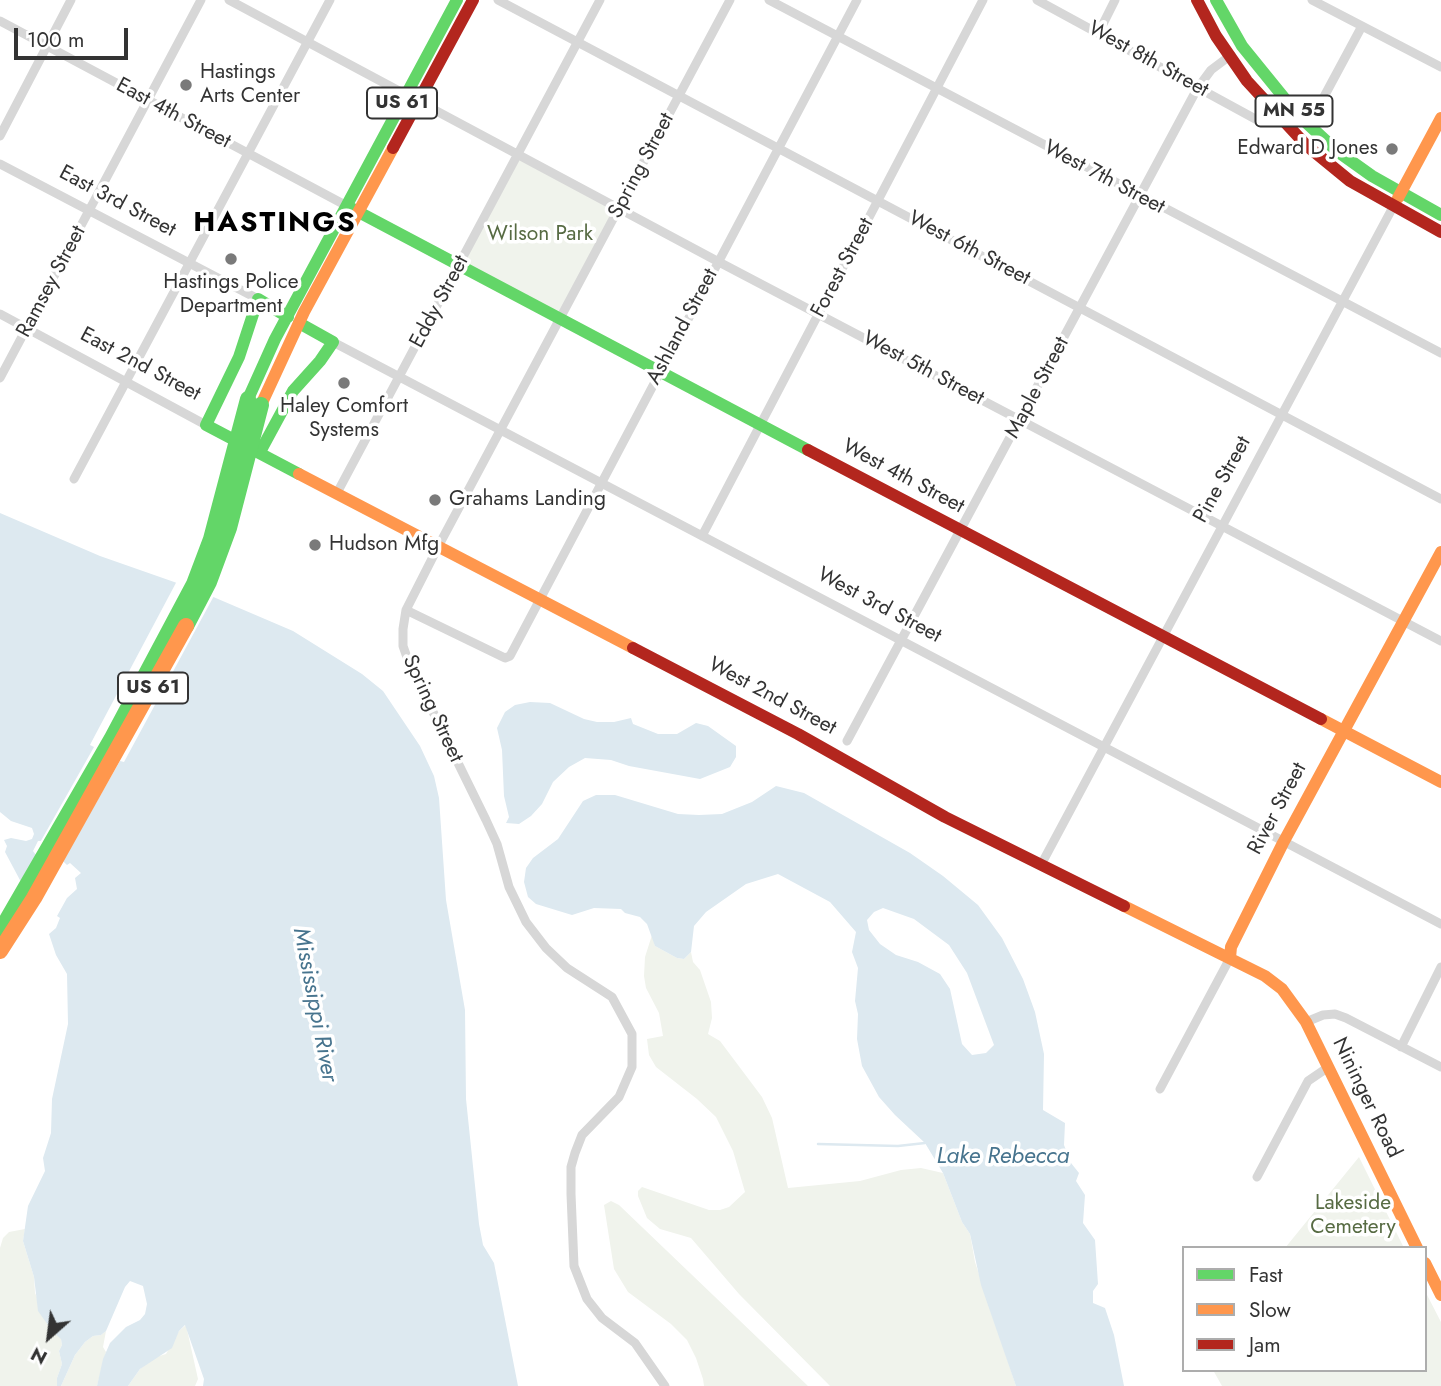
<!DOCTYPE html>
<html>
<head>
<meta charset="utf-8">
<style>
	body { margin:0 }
	#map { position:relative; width:1441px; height:1386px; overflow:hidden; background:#fff; font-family:Jost,sans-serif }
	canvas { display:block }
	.legend { position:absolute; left:1182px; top:1246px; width:245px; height:126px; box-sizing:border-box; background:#fff; border:2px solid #adadad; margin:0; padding:9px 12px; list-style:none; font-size:21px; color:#333 }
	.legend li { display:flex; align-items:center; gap:14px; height:35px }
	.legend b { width:35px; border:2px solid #adadad }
	.north { position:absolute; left:14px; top:1302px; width:70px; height:70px; -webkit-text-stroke:5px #fff; paint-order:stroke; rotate:208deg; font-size:19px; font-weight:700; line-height:28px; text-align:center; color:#333 }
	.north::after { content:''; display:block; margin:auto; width:24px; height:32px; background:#333; clip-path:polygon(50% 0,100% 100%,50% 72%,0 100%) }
	.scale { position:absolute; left:14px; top:28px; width:114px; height:32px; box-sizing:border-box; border:4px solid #333; border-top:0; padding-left:9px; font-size:21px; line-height:24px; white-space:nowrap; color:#333; -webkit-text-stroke:5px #fff; paint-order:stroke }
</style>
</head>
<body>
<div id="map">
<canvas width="1441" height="1386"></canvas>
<ul class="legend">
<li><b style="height:9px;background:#63d668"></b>Fast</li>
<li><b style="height:9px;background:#ff974d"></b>Slow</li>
<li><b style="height:9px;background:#b3261e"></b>Jam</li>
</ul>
<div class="north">N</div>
<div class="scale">100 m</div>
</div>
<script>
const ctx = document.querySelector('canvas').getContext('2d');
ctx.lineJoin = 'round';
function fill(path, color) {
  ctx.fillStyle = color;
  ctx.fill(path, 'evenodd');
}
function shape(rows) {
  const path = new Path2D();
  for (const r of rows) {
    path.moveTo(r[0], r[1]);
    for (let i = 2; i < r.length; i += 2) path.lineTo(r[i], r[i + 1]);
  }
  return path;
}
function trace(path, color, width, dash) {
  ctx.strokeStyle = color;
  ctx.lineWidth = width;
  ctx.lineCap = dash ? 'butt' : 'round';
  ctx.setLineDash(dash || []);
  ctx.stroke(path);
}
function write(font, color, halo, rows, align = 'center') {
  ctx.font = font + ' Jost,sans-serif';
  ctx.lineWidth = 7;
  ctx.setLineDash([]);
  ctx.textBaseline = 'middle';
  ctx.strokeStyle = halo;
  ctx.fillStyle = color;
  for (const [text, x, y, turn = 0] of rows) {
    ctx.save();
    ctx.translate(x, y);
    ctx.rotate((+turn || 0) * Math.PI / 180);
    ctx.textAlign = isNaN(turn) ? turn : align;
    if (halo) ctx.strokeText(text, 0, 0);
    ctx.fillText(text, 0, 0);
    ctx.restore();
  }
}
fill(shape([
	[519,154,619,208,560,318,460,266],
	[652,935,655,946,677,958,684,959,691,952,693,962,700,970,711,1002,712,1018,708,1034,720,1041,762,1097,772,1118,788,1188,860,1181,901,1170,921,1168,943,1173,962,1222,970,1234,975,1262,1016,1386,830,1386,739,1294,691,1238,660,1229,647,1218,638,1196,638,1191,642,1187,709,1210,720,1210,729,1207,745,1192,733,1151,716,1117,697,1099,656,1067,649,1055,647,1039,663,1036,659,1013,646,988,644,976,645,957],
	[1359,1157,1404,1248,1285,1248],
	[611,1201,619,1205,808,1386,704,1386,703,1379,696,1358,687,1340,671,1324,628,1292,614,1269,604,1205],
	[25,1229,23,1241,34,1277,35,1293,53,1332,61,1338,62,1345,59,1351,62,1364,57,1378,57,1386,0,1386,0,1248,3,1238,9,1232],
	[1425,1291,1441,1322,1441,1386,1222,1386,1213,1370,1425,1370],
	[186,1325,198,1379,195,1386,128,1386,140,1369,153,1358,166,1354,179,1331],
	[106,1331,103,1347,106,1352,97,1386,61,1386,75,1355,85,1342,93,1336,101,1335]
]), '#f0f3ec');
fill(shape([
	[0,513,100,556,197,590,293,631,362,674,383,691,420,746,434,776,439,798,446,900,465,1010,466,1099,479,1224,483,1245,494,1263,518,1386,203,1386,204,1379,185,1325,179,1331,172,1348,140,1369,128,1386,97,1386,103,1359,110,1343,126,1327,140,1320,145,1314,147,1304,143,1286,130,1281,125,1287,106,1331,101,1335,93,1336,85,1342,75,1355,61,1386,57,1386,57,1378,62,1364,59,1351,62,1345,61,1339,53,1332,38,1311,34,1277,23,1241,28,1206,45,1171,43,1158,51,1133,52,1099,68,1024,67,974,56,955,49,934,56,928,60,918,57,916,67,898,77,889,75,878,81,873,70,863,67,865,42,841,38,841,33,851,49,872,51,879,50,886,44,894,21,882,5,852,7,846,4,840,11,838,26,841,32,839,34,834,32,828,11,821,0,812],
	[530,702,550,703,584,719,597,722,614,722,631,718,633,724,658,734,677,734,696,723,708,726,736,746,736,757,730,767,700,779,629,766,611,760,585,758,569,767,553,782,542,804,531,816,519,824,506,823,509,817,504,796,502,750,497,728,505,712,515,705],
	[776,786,804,793,910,853,943,876,978,905,1002,938,1023,979,1035,1012,1044,1054,1043,1110,1065,1123,1064,1145,1071,1163,1079,1173,1076,1181,1085,1195,1083,1223,1095,1240,1098,1284,1093,1291,1093,1303,1105,1308,1114,1335,1124,1386,1016,1386,981,1285,970,1234,962,1222,943,1173,925,1143,895,1115,879,1097,862,1066,857,1039,858,1014,855,1001,858,968,852,952,856,932,830,902,778,874,746,884,706,912,694,926,691,952,684,959,677,958,655,946,647,924,640,917,625,913,621,909,594,908,572,915,536,904,528,897,524,882,526,868,533,858,558,839,583,801,596,795,615,795,678,814,699,815,722,814,752,802],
	[883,908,914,919,949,945,967,973,994,1045,986,1053,972,1055,962,1044,950,989,940,974,918,962,896,955,880,944,869,930,867,920,874,912]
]), '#dde9f0');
fill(shape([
	[178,579,215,594,124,762,120,761,61,864,41,845,38,846,94,747,90,745,92,741]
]), '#fff');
trace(shape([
	[818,1144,898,1146,925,1143]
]), '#dde9f0', 2.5);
trace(shape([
	[229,0,717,261,1441,641],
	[498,0,1441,499],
	[769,0,1441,353],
	[1037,0,1259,121],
	[1312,0,1441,67],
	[0,21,347,206],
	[1099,32,1115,0],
	[1319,106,1362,26],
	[0,136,71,0],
	[0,164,258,299],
	[0,314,206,425],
	[333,342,1441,924],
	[0,378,201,0],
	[74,479,330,0],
	[337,493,600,0],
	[702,536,983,0],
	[406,610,505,658,510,656,857,0],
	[847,741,1197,89,1211,70,1231,55],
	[1042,863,1393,207],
	[1306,1022,1323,1015,1335,1014,1346,1018,1441,1067],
	[1401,1047,1441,967],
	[1160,1089,1230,958],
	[1257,1177,1308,1081,1327,1068],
	[665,1386,635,1343,602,1318,587,1299,574,1266,571,1194,571,1167,575,1153,582,1135,619,1097,632,1067,632,1034,612,997,567,968,546,948,526,922,509,887,497,844,486,820,409,663,403,646,403,629,406,610,439,545,730,0]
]), '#d7d7d7', 9);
trace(shape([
	[1216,0,1242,46,1298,115,1337,151,1372,176,1441,215],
	[351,208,808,450],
	[288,317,258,299,239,357,206,425,299,474],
	[248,399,275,339,457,0],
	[260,452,293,391,320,361,333,342,299,323]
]), '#63d668', 12);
trace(shape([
	[1398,198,1441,118],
	[261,405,304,312,393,148],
	[299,474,633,648],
	[1321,719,1441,782],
	[1124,906,1265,976,1282,989,1306,1022,1417,1248],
	[1230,958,1231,947,1283,843,1441,552],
	[1425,1263,1441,1295]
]), '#ff974d', 12);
trace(shape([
	[1197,0,1216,36,1247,81,1306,145,1350,181,1441,232],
	[393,148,473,0],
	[808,450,1321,719],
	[633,648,798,734,945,817,1124,906]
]), '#b3261e', 12);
trace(shape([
	[186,626,209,582,229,528,261,405],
	[1,930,112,738,194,584,211,539,248,399]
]), '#63d668', 16);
trace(shape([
	[0,951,34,898,186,626]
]), '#ff974d', 16);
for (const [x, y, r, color] of [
	[186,85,7,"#7a7a7a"],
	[1392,149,7,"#7a7a7a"],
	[231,259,7,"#7a7a7a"],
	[344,383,7,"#7a7a7a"],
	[435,500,7,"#7a7a7a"],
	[315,545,7,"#7a7a7a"]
]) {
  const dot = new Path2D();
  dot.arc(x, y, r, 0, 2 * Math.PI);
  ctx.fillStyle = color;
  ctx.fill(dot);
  trace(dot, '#fff', 2.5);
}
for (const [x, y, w] of [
	[402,103,70],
	[1294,111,77],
	[153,688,70]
]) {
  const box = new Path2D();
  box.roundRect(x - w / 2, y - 15.5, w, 31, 5);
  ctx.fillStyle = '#fff';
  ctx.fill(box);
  trace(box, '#333', 2);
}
write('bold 19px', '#333', null, [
	["US 61",402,103],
	["MN 55",1294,111],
	["US 61",153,688]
]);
write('21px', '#333', '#fff', [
	["West 8th Street",1148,60,29],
	["East 4th Street",173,114,28],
	["Spring Street",642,166,-62],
	["West 7th Street",1104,178,28],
	["East 3rd Street",117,202,28],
	["West 6th Street",969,249,28],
	["Forest Street",843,268,-62],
	["Ramsey Street",52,282,-62],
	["Eddy Street",440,302,-62],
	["Ashland Street",683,327,-62],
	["East 2nd Street",140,365,28],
	["West 5th Street",923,369,28],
	["Maple Street",1038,388,-62],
	["West 4th Street",903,477,28],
	["Pine Street",1223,480,-61],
	["West 3rd Street",879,606,28],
	["West 2nd Street",772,697,28],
	["Spring Street",432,709,65],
	["River Street",1278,809,-62],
	["Nininger Road",1366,1098,64]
]);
write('21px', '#333', '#fff', [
	["Hastings",200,73],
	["Arts Center",200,97],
	["Edward D Jones",1378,149,"right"],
	["Hastings Police",231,283,"center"],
	["Department",231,307,"center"],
	["Haley Comfort",344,407,"center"],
	["Systems",344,431,"center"],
	["Grahams Landing",449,500],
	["Hudson Mfg",329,545]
], 'left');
write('21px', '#576b43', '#fff', [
	["Wilson Park",540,235],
	["Lakeside",1353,1204],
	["Cemetery",1353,1228]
]);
write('italic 23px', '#47748e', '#fff', [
	["Mississippi River",314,1005,79],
	["Lake Rebecca",1003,1157]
]);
ctx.letterSpacing = '2px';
write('bold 28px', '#000', '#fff', [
	["HASTINGS",275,224]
]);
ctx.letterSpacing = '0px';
</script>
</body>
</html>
